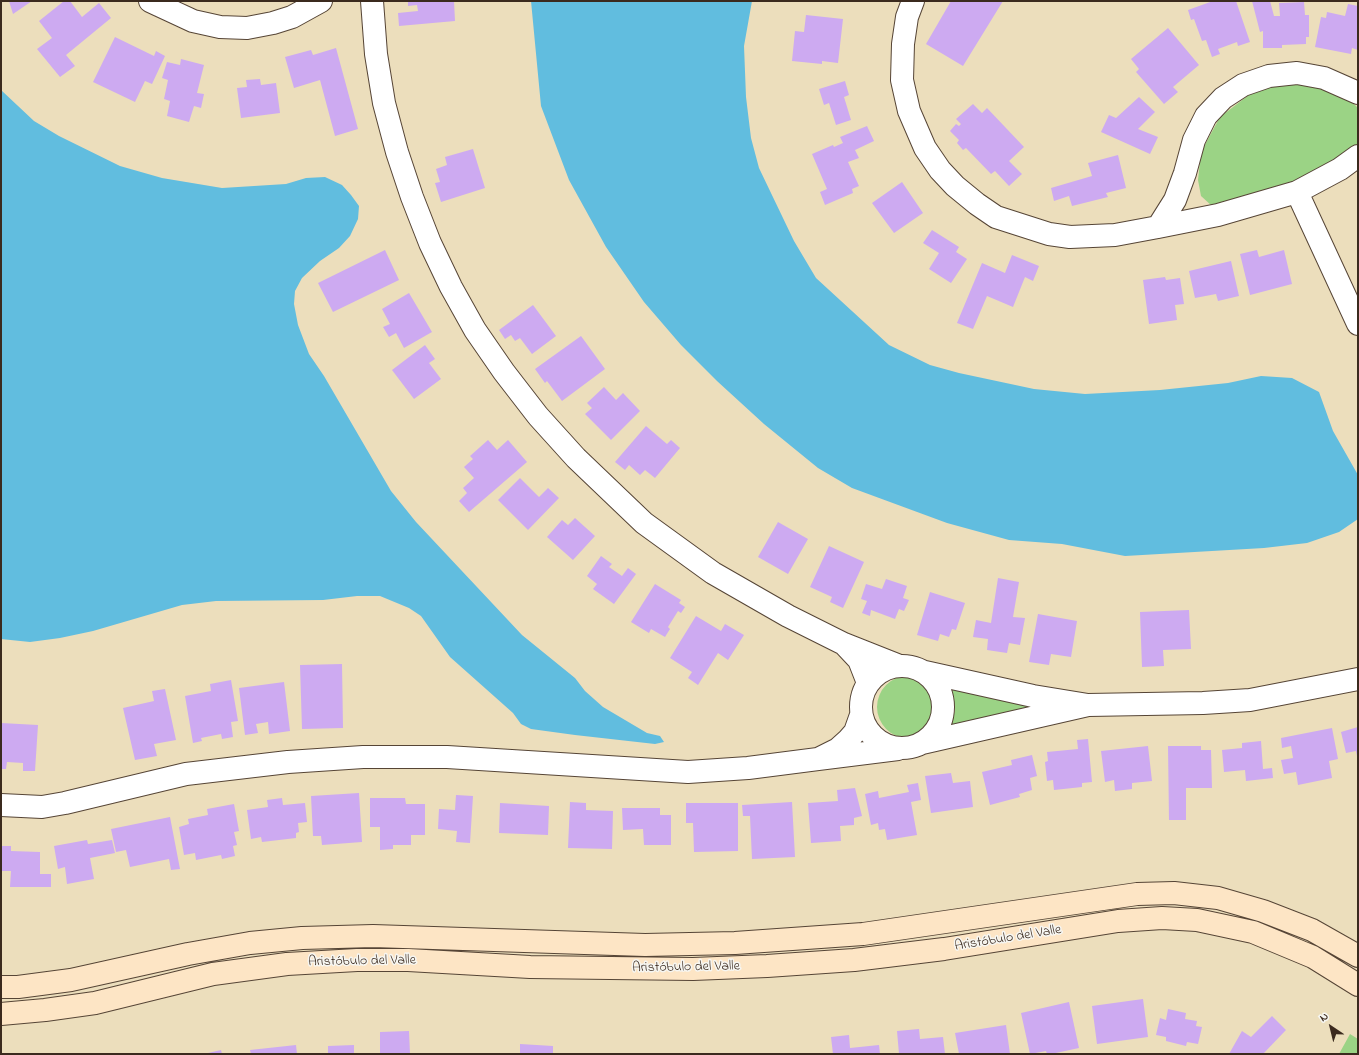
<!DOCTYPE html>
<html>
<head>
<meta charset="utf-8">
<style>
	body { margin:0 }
	#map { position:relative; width:1359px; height:1055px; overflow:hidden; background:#ecdebc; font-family:"Indie Flower",sans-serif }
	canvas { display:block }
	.frame { position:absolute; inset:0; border:2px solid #3b2a1e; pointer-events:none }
	.north { position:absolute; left:1311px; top:1007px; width:40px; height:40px; -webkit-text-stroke:3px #f6f6f2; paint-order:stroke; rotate:325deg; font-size:11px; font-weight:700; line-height:16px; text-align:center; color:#3b2a1e }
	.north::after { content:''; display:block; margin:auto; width:14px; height:18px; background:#3b2a1e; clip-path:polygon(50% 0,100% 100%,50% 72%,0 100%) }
</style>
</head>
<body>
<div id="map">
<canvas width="1359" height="1055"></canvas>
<div class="frame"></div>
<div class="north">N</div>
</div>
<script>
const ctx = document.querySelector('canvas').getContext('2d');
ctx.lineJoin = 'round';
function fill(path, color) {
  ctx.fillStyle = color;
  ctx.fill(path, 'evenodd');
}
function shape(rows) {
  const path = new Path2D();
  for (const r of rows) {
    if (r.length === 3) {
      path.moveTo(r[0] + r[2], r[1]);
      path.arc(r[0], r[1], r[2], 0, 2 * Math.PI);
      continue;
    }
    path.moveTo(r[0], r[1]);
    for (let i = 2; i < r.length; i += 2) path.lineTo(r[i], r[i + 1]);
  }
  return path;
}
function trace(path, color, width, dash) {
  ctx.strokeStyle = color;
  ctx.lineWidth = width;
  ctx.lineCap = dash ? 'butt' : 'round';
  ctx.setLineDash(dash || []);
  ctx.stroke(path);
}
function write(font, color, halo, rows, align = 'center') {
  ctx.font = font + ' "Indie Flower",sans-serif';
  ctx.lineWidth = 3;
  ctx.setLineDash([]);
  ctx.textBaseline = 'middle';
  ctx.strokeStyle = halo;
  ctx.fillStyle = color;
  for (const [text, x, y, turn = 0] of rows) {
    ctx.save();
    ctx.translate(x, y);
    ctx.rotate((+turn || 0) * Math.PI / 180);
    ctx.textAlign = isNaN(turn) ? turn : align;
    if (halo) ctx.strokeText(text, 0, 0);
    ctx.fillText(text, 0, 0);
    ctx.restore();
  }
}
fill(shape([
	[1293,82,1329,89,1354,104,1358,108,1358,148,1264,197,1212,206,1201,196,1198,180,1201,152,1220,117,1254,91],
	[908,707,31],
	[952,688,1050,704,949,729,955,711],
	[1350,1034,1358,1039,1358,1054,1339,1054]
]), '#9bd385');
fill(shape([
	[531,1,752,1,744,46,746,97,751,138,759,168,794,241,816,278,889,345,930,365,959,373,1034,389,1085,394,1160,390,1228,383,1261,376,1292,378,1319,392,1333,431,1358,475,1358,519,1339,532,1307,543,1264,548,1125,556,1062,544,1009,540,947,523,852,488,818,468,764,424,717,381,681,345,644,302,606,247,569,180,541,106],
	[1,90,34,121,59,136,120,166,162,178,222,188,286,184,306,178,325,177,342,185,351,195,359,206,358,219,350,236,339,248,320,261,302,278,295,291,294,304,298,325,309,354,324,376,391,491,416,522,522,635,575,678,585,691,603,707,647,733,660,736,664,742,655,744,575,735,531,729,521,724,513,713,450,657,421,616,409,608,380,596,357,596,323,600,216,601,182,605,93,631,60,638,30,642,1,639]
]), '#61bddf');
fill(shape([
	[9,1,32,1,13,14],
	[64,1,70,1,82,17,99,3,111,18,66,55,75,66,60,77,37,49,52,38,39,21],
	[408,1,454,1,455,21,399,26,398,13,418,11,417,5,408,6],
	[951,1,1003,1,963,66,926,44],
	[1213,1,1236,1,1250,42,1238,46,1237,42,1218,49,1220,54,1212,57,1206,40,1202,41,1194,19,1191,20,1188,10],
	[1252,1,1270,1,1274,16,1280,16,1279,3,1304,2,1305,15,1309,15,1309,37,1306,37,1306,44,1282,45,1282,48,1263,48,1263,31,1260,32],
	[1348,4,1358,6,1358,50,1352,48,1351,54,1315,47,1321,17,1326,18,1327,12,1345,16],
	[806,15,843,19,838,63,822,61,822,64,792,61,795,31,804,32],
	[1168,28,1199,65,1173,87,1178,92,1164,104,1136,72,1139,69,1131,59],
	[115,37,154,56,156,51,165,56,152,84,145,81,135,102,93,82],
	[336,48,358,129,335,136,320,80,294,88,285,57,311,50,313,55],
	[181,59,204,65,197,93,204,94,201,108,194,106,189,122,167,116,170,101,164,99,168,80,162,78,167,62,180,65],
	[260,79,261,85,276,83,280,113,241,118,237,88,247,87,246,80],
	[845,81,849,95,844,97,851,120,836,125,829,103,824,105,819,89],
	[1139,97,1155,112,1138,129,1158,137,1150,154,1101,132,1109,115,1116,118],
	[973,104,982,113,987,108,1024,147,1009,161,1022,174,1009,186,995,171,991,174,966,148,963,150,957,143,959,140,950,131,956,124,959,126,961,124,956,119],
	[867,126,874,141,855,150,859,158,848,162,859,186,852,189,853,193,825,205,820,192,827,189,812,154,833,145,834,147,843,143,840,137],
	[473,149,485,188,441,202,435,183,440,182,436,169,447,165,445,157],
	[1118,155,1126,188,1106,193,1108,197,1072,206,1069,196,1054,201,1051,188,1092,176,1088,163],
	[902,182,923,213,894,233,872,203],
	[932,230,959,247,956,252,967,259,951,283,929,269,939,253,923,243],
	[385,250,399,280,333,312,318,283],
	[1257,250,1259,257,1284,250,1292,284,1250,295,1240,254],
	[1012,255,1039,266,1033,281,1025,277,1013,307,987,296,973,329,957,323,982,263,1005,273],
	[1231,261,1239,296,1218,301,1216,294,1195,298,1189,271],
	[1165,277,1166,280,1180,278,1184,304,1175,305,1177,320,1149,324,1143,280],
	[409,293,432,332,404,348,396,333,389,337,383,327,390,324,382,309],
	[533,305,556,336,532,354,520,338,515,341,511,335,505,339,499,330],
	[581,336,605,369,562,401,547,381,545,383,535,369],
	[425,345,435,359,429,363,441,379,414,399,392,370],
	[604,387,616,400,623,393,640,411,611,440,585,414,592,408,587,403],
	[646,426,667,444,671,440,680,448,655,478,645,470,640,475,629,465,625,470,615,462],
	[488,440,497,450,508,440,527,462,469,512,459,501,467,493,463,488,474,478,464,467,473,459,470,456],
	[520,478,539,497,548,488,559,498,528,530,498,500],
	[575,518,595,536,573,560,547,537,562,520,568,525],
	[778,522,808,539,788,574,758,557],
	[829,546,864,562,843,608,830,602,832,597,810,587],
	[601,556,612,564,609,567,622,576,628,568,636,574,614,604,593,589,597,584,587,576],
	[998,578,1019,582,1013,617,1025,618,1020,645,1009,643,1007,653,987,650,988,639,973,637,976,620,991,623],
	[886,579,907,586,903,598,909,600,904,611,899,609,895,619,871,610,870,616,862,613,867,601,861,599,866,584,882,589],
	[655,584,681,600,679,603,685,607,681,613,678,611,668,627,670,629,665,637,651,629,649,633,631,622],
	[930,592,965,603,956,630,952,629,949,637,940,634,938,641,917,635],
	[1189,610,1191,649,1163,650,1164,666,1142,667,1140,612],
	[1038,614,1077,621,1071,657,1051,654,1049,665,1029,662],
	[696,616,721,631,725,624,744,635,728,660,718,653,698,685,688,678,692,672,670,658],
	[342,664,343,728,302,729,300,665],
	[231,680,238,721,231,722,233,737,222,739,221,734,201,738,202,741,193,743,185,696,211,691,210,684],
	[284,682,290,731,269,734,268,722,256,724,258,733,245,735,239,688],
	[165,689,176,740,154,744,157,756,135,760,123,708,154,701,152,691],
	[1,723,38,725,35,771,23,771,23,763,7,762,6,769,1,769],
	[1358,727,1358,756,1357,756,1356,751,1346,753,1341,732],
	[1332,728,1338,759,1329,761,1332,778,1298,785,1296,772,1284,774,1281,760,1293,758,1291,746,1282,748,1281,738],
	[1088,739,1092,782,1082,783,1082,787,1054,790,1053,780,1047,781,1045,762,1048,761,1047,752,1078,749,1077,740],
	[1261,741,1263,769,1272,768,1273,778,1246,781,1245,770,1224,772,1222,750,1242,748,1242,743],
	[1148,746,1152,781,1132,783,1132,789,1115,791,1114,780,1105,782,1101,751],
	[1168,746,1201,746,1201,750,1211,750,1212,788,1186,788,1186,820,1169,820],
	[1032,755,1037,776,1030,778,1032,790,1019,794,1020,797,990,805,982,772,1012,765,1011,760],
	[951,773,953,783,970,781,973,807,931,813,925,776],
	[918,783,921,800,911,802,917,835,887,840,885,829,879,830,878,823,871,825,865,794,878,791,879,798,909,792,907,785],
	[855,788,862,816,854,818,854,825,840,826,841,841,811,843,808,803,838,801,837,790],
	[359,793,362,842,322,845,321,836,313,836,311,796],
	[456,795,473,796,470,843,456,842,457,831,438,829,439,809,455,810],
	[282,798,283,805,305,803,307,822,298,823,299,832,296,833,296,838,262,842,261,837,251,839,247,810,268,807,267,800],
	[370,798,405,798,406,804,425,804,425,835,411,835,411,845,393,845,393,849,380,850,380,827,370,827],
	[570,802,586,803,586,810,613,811,612,849,568,848],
	[792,802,795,857,752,859,750,816,743,816,742,805],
	[500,803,549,806,548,835,499,833],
	[686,803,738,803,738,851,694,852,693,823,686,823],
	[234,804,239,831,234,832,237,845,233,846,235,856,222,859,221,855,196,860,195,853,184,855,179,827,189,824,188,819,208,815,207,809],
	[622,808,660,808,660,815,671,815,671,845,644,845,643,829,623,830],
	[170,817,180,869,171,870,169,859,130,867,126,850,116,852,111,829],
	[87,840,88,844,112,840,115,853,90,858,94,879,67,884,65,867,58,869,54,846],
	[1,846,11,846,11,851,40,852,40,874,51,874,51,887,10,887,11,871,1,871],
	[1143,999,1148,1037,1097,1044,1092,1006],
	[1069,1002,1079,1048,1051,1054,1047,1054,1046,1051,1030,1054,1021,1013],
	[1168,1009,1186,1013,1185,1019,1197,1021,1196,1026,1202,1027,1198,1044,1187,1042,1186,1046,1166,1041,1166,1037,1156,1035,1160,1018,1166,1020],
	[1272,1016,1286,1030,1263,1054,1229,1054,1242,1031,1251,1037],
	[1006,1025,1010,1054,959,1054,955,1033],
	[919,1029,920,1039,943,1037,945,1054,899,1054,897,1031],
	[409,1031,410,1054,380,1054,380,1032],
	[849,1035,850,1048,879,1045,880,1054,833,1054,831,1037],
	[520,1044,553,1046,553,1054,520,1054],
	[296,1045,297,1054,251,1054,250,1050],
	[354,1045,354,1054,328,1054,328,1046],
	[221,1050,222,1054,208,1054,208,1053]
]), '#cdaaf1');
const street = shape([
	[150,1,193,21,220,27,247,28,273,23,292,17,321,1],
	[372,1,376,54,384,103,397,152,412,197,430,243,451,287,475,330,504,372,538,416,576,458,644,523,713,573,788,616,844,644],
	[913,1,907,17,903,44,902,80,909,111,925,148,940,170,955,186,977,204,996,217,1049,234,1070,237,1115,235,1158,227,1175,200,1185,173,1194,140,1206,116,1223,98,1243,85,1269,76,1297,73,1324,78,1358,93],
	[1297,192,1358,324],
	[1158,227,1218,215,1297,192,1340,169,1358,156],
	[902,707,41],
	[868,683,859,660,844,644,897,665],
	[1088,705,1203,703,1250,700,1358,679],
	[861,715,855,732,848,740,838,749,818,759,898,749],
	[922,743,1088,705,1033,696,925,672],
	[1,805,42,807,65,803,186,774,288,762,363,757,447,757,688,772,748,768,818,759]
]);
const secondary = shape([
	[1,987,18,987,71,980,188,954,250,943,302,938,373,936,645,945,735,943,863,934,1137,894,1174,893,1218,898,1263,911,1312,930,1358,956],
	[1,1014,45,1010,95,1003,213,974,287,964,357,960,408,960,530,967,610,968,693,969,767,966,854,960,944,949,1118,921,1162,918,1197,920,1253,932,1313,957,1358,985]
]);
trace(street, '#564536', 24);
trace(secondary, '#564536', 24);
trace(street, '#fff', 22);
trace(secondary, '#fde5c5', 22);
write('14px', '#3b2a1e', '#f6f6f2', [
	["Aristóbulo del Valle",1008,939,-9],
	["Aristóbulo del Valle",362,962,-1],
	["Aristóbulo del Valle",686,968,-1]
]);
</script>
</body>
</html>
